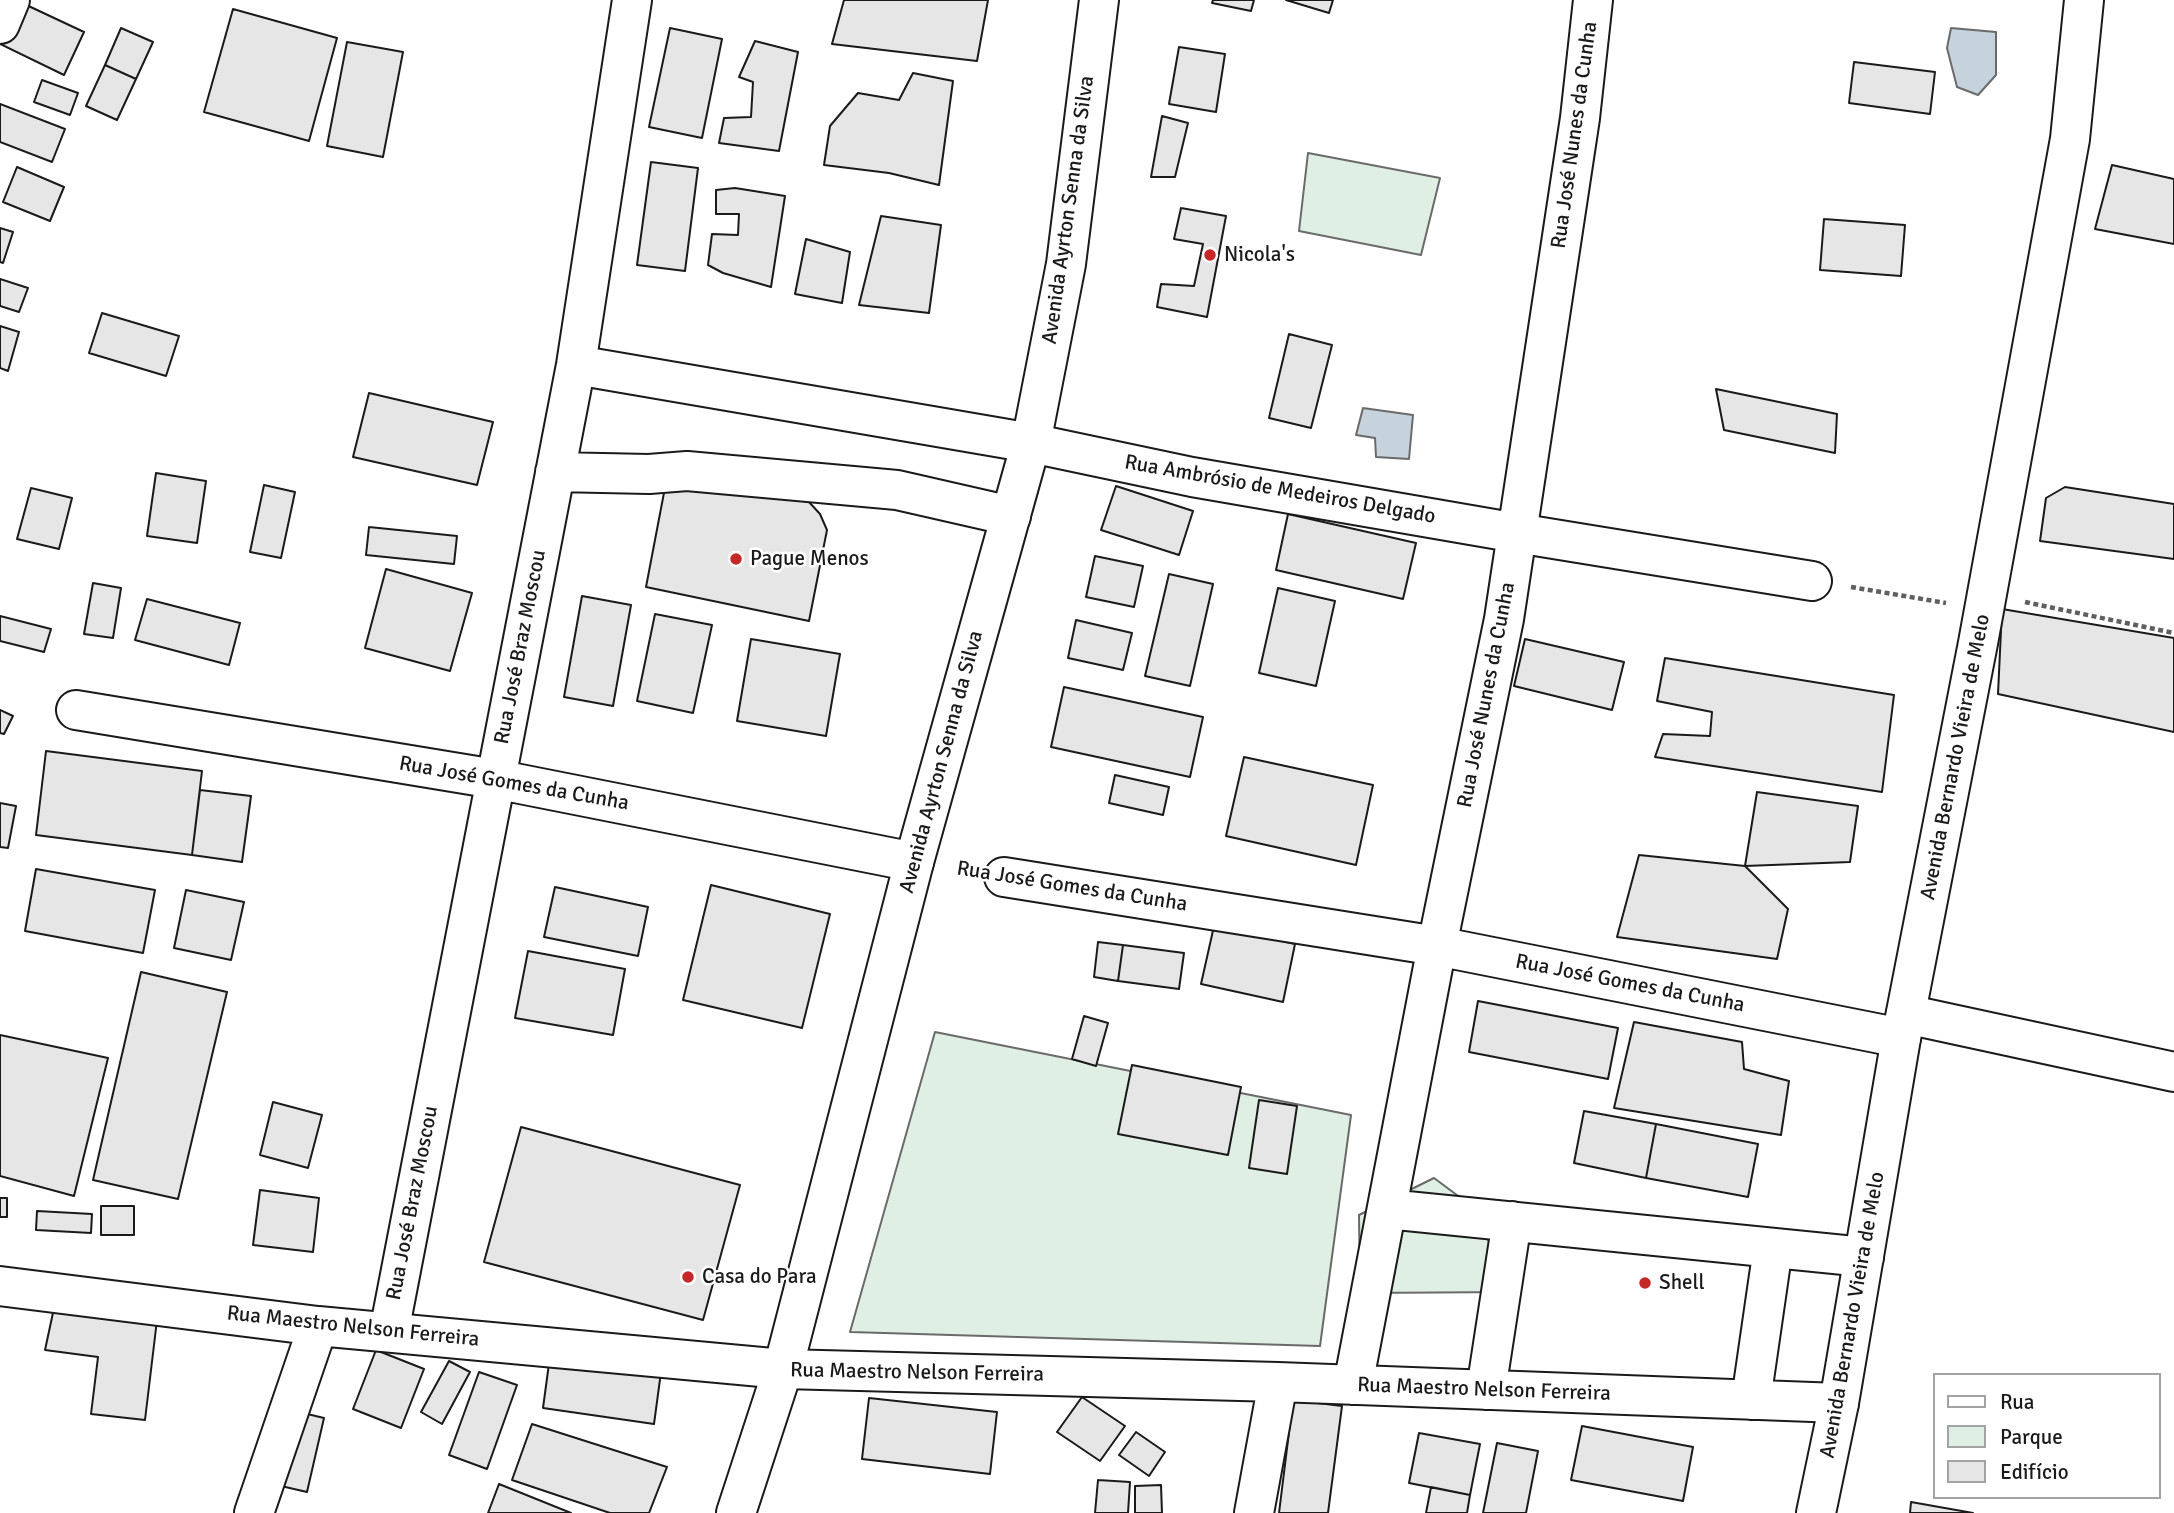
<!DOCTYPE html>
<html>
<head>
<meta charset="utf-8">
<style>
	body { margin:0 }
	#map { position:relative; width:2174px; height:1513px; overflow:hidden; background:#fff; font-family:Signika,sans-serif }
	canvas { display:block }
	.legend { position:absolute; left:1933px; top:1373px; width:228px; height:126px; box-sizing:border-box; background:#fff; border:2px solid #a3a3a3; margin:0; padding:9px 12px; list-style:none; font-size:21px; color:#1a1a1a }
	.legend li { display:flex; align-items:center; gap:14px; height:35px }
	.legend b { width:35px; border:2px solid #a3a3a3 }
</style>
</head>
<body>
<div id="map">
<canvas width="2174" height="1513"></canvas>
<ul class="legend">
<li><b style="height:9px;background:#fff"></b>Rua</li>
<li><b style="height:19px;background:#e0efe3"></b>Parque</li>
<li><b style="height:19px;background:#e6e6e6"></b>Edifício</li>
</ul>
</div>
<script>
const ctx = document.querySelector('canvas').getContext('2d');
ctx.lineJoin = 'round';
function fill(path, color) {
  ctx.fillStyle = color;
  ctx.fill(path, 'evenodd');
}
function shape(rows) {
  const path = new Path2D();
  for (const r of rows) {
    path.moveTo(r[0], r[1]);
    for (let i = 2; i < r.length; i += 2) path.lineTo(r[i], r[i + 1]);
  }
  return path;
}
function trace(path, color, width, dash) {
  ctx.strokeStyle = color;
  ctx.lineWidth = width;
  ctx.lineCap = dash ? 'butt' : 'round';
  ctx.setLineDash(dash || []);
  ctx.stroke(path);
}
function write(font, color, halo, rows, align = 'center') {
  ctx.font = font + ' Signika,sans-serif';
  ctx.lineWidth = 5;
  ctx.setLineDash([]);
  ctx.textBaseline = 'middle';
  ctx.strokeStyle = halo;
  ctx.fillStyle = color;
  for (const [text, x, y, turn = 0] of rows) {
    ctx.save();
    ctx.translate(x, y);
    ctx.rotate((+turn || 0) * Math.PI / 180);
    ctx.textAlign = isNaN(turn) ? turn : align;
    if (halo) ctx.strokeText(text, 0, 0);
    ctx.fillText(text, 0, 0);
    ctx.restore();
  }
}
const green = shape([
	[1308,153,1440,178,1421,255,1299,231,1308,153],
	[935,1032,1351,1115,1320,1346,850,1332,935,1032],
	[1434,1178,1473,1207,1512,1292,1360,1293,1359,1215,1434,1178]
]);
fill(green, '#e0efe3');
trace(green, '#6a6a6a', 2);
const water = shape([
	[1951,28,1996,32,1996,75,1978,95,1957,87,1947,48,1951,28],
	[1363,408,1413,415,1409,459,1376,457,1375,438,1356,435,1363,408]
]);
fill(water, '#c6d2dc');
trace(water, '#6a6a6a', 2);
const building = shape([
	[844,0,988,0,977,61,832,44,844,0],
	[1213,0,1254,0,1251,11,1212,3,1213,0],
	[1286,0,1333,0,1329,13,1286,0],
	[20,2,84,32,64,75,0,44,20,2],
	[233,9,337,38,309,141,204,112,233,9],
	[121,28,153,42,136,79,105,65,121,28],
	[670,28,722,39,702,138,649,127,670,28],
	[755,41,798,52,779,151,719,143,724,118,751,117,753,82,739,77,755,41],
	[347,42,403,52,383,157,327,146,347,42],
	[1179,47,1225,54,1216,112,1169,104,1179,47],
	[1854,62,1935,72,1930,114,1849,103,1854,62],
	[105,65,136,79,117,120,86,106,105,65],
	[913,73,953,81,939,185,889,173,824,165,830,126,858,93,899,100,913,73],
	[42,80,78,93,70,115,34,102,42,80],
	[0,104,65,129,52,162,0,142,0,104],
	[1162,116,1188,123,1175,177,1151,177,1162,116],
	[651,162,698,168,685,271,637,265,651,162],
	[2112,165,2174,179,2174,244,2095,229,2112,165],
	[17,167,64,187,50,221,3,202,17,167],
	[735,188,785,196,771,287,723,273,708,265,712,234,738,235,739,214,716,214,716,190,735,188],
	[1181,208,1226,216,1207,317,1157,307,1161,284,1194,286,1203,244,1174,239,1181,208],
	[881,216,941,225,929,313,859,305,881,216],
	[1824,219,1905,225,1901,276,1820,270,1824,219],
	[0,228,13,232,3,263,0,262,0,228],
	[806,239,850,252,842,303,795,294,806,239],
	[0,279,28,288,19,312,0,306,0,279],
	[102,313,179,336,166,376,89,353,102,313],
	[0,326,19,332,8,371,0,368,0,326],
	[1289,334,1332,345,1311,428,1269,418,1289,334],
	[1716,389,1837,414,1835,453,1724,430,1716,389],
	[369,393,493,422,477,485,353,457,369,393],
	[156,473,206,481,197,543,147,536,156,473],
	[667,477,809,502,820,514,827,530,809,621,646,587,667,477],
	[264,485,295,492,281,558,250,552,264,485],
	[1116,486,1193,511,1179,555,1101,530,1116,486],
	[2065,487,2174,504,2174,559,2040,541,2046,498,2065,487],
	[31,488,72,498,59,549,17,539,31,488],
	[1288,514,1416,543,1403,599,1276,570,1288,514],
	[369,527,457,536,454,564,366,555,369,527],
	[1095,556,1143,566,1134,607,1086,597,1095,556],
	[386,569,472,593,450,671,365,648,386,569],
	[1169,574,1213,584,1190,686,1145,676,1169,574],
	[93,583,121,588,113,638,84,634,93,583],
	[1278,588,1335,601,1316,686,1259,673,1278,588],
	[582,596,631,605,613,706,564,697,582,596],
	[147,599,240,623,229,665,135,640,147,599],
	[2002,609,2174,638,2174,732,1998,694,2002,609],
	[655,614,712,625,693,713,637,701,655,614],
	[0,616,51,629,44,652,0,641,0,616],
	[1076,620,1132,633,1123,670,1068,658,1076,620],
	[751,639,840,654,826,736,737,721,751,639],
	[1525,639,1624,662,1612,710,1514,686,1525,639],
	[1665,658,1894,695,1882,792,1655,757,1663,734,1710,736,1712,712,1657,701,1665,658],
	[1064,687,1203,717,1190,777,1051,747,1064,687],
	[0,710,13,716,4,734,0,733,0,710],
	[46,751,202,771,192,855,36,835,46,751],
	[1244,757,1373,785,1356,865,1226,836,1244,757],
	[1115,775,1169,787,1163,815,1109,803,1115,775],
	[200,790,251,796,242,862,192,855,200,790],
	[1757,792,1858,806,1850,862,1745,866,1757,792],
	[0,803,16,806,8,848,0,847,0,803],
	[1639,855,1745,866,1788,909,1777,959,1617,937,1639,855],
	[36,869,155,890,143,953,25,931,36,869],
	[711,885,830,914,802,1028,683,1000,711,885],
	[555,887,648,907,638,956,544,937,555,887],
	[186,890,244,902,231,960,174,948,186,890],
	[1214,926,1295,944,1283,1002,1201,984,1214,926],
	[1098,942,1123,945,1118,981,1094,977,1098,942],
	[1123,945,1184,953,1179,989,1118,981,1123,945],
	[528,951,625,969,613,1035,515,1018,528,951],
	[141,972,227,992,178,1199,93,1180,141,972],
	[1478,1001,1618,1028,1608,1079,1469,1052,1478,1001],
	[1084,1016,1108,1023,1096,1066,1072,1059,1084,1016],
	[1634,1022,1742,1042,1744,1069,1789,1081,1781,1135,1614,1108,1634,1022],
	[0,1035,108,1058,74,1196,0,1176,0,1035],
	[1132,1065,1241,1087,1228,1155,1118,1134,1132,1065],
	[1259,1100,1297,1106,1287,1174,1249,1168,1259,1100],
	[273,1102,322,1115,308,1168,260,1155,273,1102],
	[1584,1111,1656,1124,1646,1178,1574,1163,1584,1111],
	[1656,1124,1758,1144,1748,1197,1646,1178,1656,1124],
	[521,1127,740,1185,703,1320,484,1262,521,1127],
	[260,1190,319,1198,313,1252,253,1245,260,1190],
	[0,1198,7,1198,7,1217,0,1217,0,1198],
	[101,1206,134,1206,134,1235,101,1235,101,1206],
	[37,1211,92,1214,91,1233,36,1230,37,1211],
	[54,1308,157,1320,145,1420,91,1414,98,1357,45,1350,54,1308],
	[376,1350,424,1369,401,1428,353,1409,376,1350],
	[550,1356,661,1372,654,1424,543,1408,550,1356],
	[449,1361,470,1372,442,1424,421,1412,449,1361],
	[479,1372,517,1385,487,1469,449,1455,479,1372],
	[1082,1397,1125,1426,1100,1461,1057,1432,1082,1397],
	[869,1398,997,1412,990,1474,862,1459,869,1398],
	[1293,1400,1342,1406,1328,1513,1279,1513,1293,1400],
	[299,1412,324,1418,307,1492,281,1486,299,1412],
	[532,1424,667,1467,649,1513,610,1513,512,1480,532,1424],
	[1582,1426,1693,1447,1683,1501,1571,1480,1582,1426],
	[1136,1432,1165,1452,1149,1476,1119,1455,1136,1432],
	[1419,1433,1480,1444,1470,1495,1409,1483,1419,1433],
	[1497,1443,1538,1451,1526,1513,1483,1513,1497,1443],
	[1098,1480,1130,1482,1128,1513,1095,1513,1098,1480],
	[499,1484,571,1513,488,1513,499,1484],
	[1161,1485,1162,1513,1135,1513,1135,1486,1161,1485],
	[1431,1487,1470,1495,1467,1513,1426,1513,1431,1487],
	[1911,1502,1973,1513,1910,1513,1911,1502]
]);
fill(building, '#e6e6e6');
trace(building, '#1a1a1a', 2);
const minor = shape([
	[0,24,10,0],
	[576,365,1031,443,1192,477,1517,533,1812,581],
	[555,472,649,474,687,471,897,490,1011,516],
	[76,710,495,779,914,862],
	[1004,877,1437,946,1901,1038],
	[1906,1014,2174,1072],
	[1387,1209,1864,1257],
	[0,1286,318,1326,783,1369,1278,1382,1839,1403],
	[389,1332,576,365,632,0],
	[1353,1385,1437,946,1504,619,1580,118,1593,0],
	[1486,1390,1512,1221],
	[1751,1400,1773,1248],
	[254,1513,318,1326],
	[1254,1513,1278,1382]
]);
const major = shape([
	[736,1513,783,1369,914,862,1031,443,1066,264,1099,0],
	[1816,1513,1839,1403,1901,1038,1978,643,2070,139,2084,0]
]);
trace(minor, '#1a1a1a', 42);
trace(major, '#1a1a1a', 42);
trace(shape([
	[1851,587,1946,603],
	[2025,602,2174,633]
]), '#5f5f5f', 4.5, [5, 3.5]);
trace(minor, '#fff', 38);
trace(major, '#fff', 38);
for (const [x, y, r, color] of [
	[1210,255,7,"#c62828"],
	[736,559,7,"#c62828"],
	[688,1277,7,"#c62828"],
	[1645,1283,7,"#c62828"]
]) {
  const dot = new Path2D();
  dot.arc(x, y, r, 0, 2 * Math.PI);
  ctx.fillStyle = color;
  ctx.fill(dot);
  trace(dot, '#fff', 2.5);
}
write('21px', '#1a1a1a', '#fff', [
	["Rua José Nunes da Cunha",1575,135,-82],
	["Avenida Ayrton Senna da Silva",1069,210,-82],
	["Rua Ambrósio de Medeiros Delgado",1280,490,10],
	["Rua José Braz Moscou",521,647,-79],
	["Rua José Nunes da Cunha",1487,695,-79],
	["Avenida Bernardo Vieira de Melo",1956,757,-79],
	["Avenida Ayrton Senna da Silva",942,762,-75],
	["Rua José Gomes da Cunha",514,784,10],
	["Rua José Gomes da Cunha",1072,887,9],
	["Rua José Gomes da Cunha",1630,984,11],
	["Rua José Braz Moscou",413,1203,-79],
	["Avenida Bernardo Vieira de Melo",1853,1315,-80],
	["Rua Maestro Nelson Ferreira",353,1327,6],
	["Rua Maestro Nelson Ferreira",917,1373,1],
	["Rua Maestro Nelson Ferreira",1484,1390,2]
]);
write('21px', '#1a1a1a', '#fff', [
	["Nicola's",1224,255],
	["Pague Menos",750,559],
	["Casa do Para",702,1277],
	["Shell",1659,1283]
], 'left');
</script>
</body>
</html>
